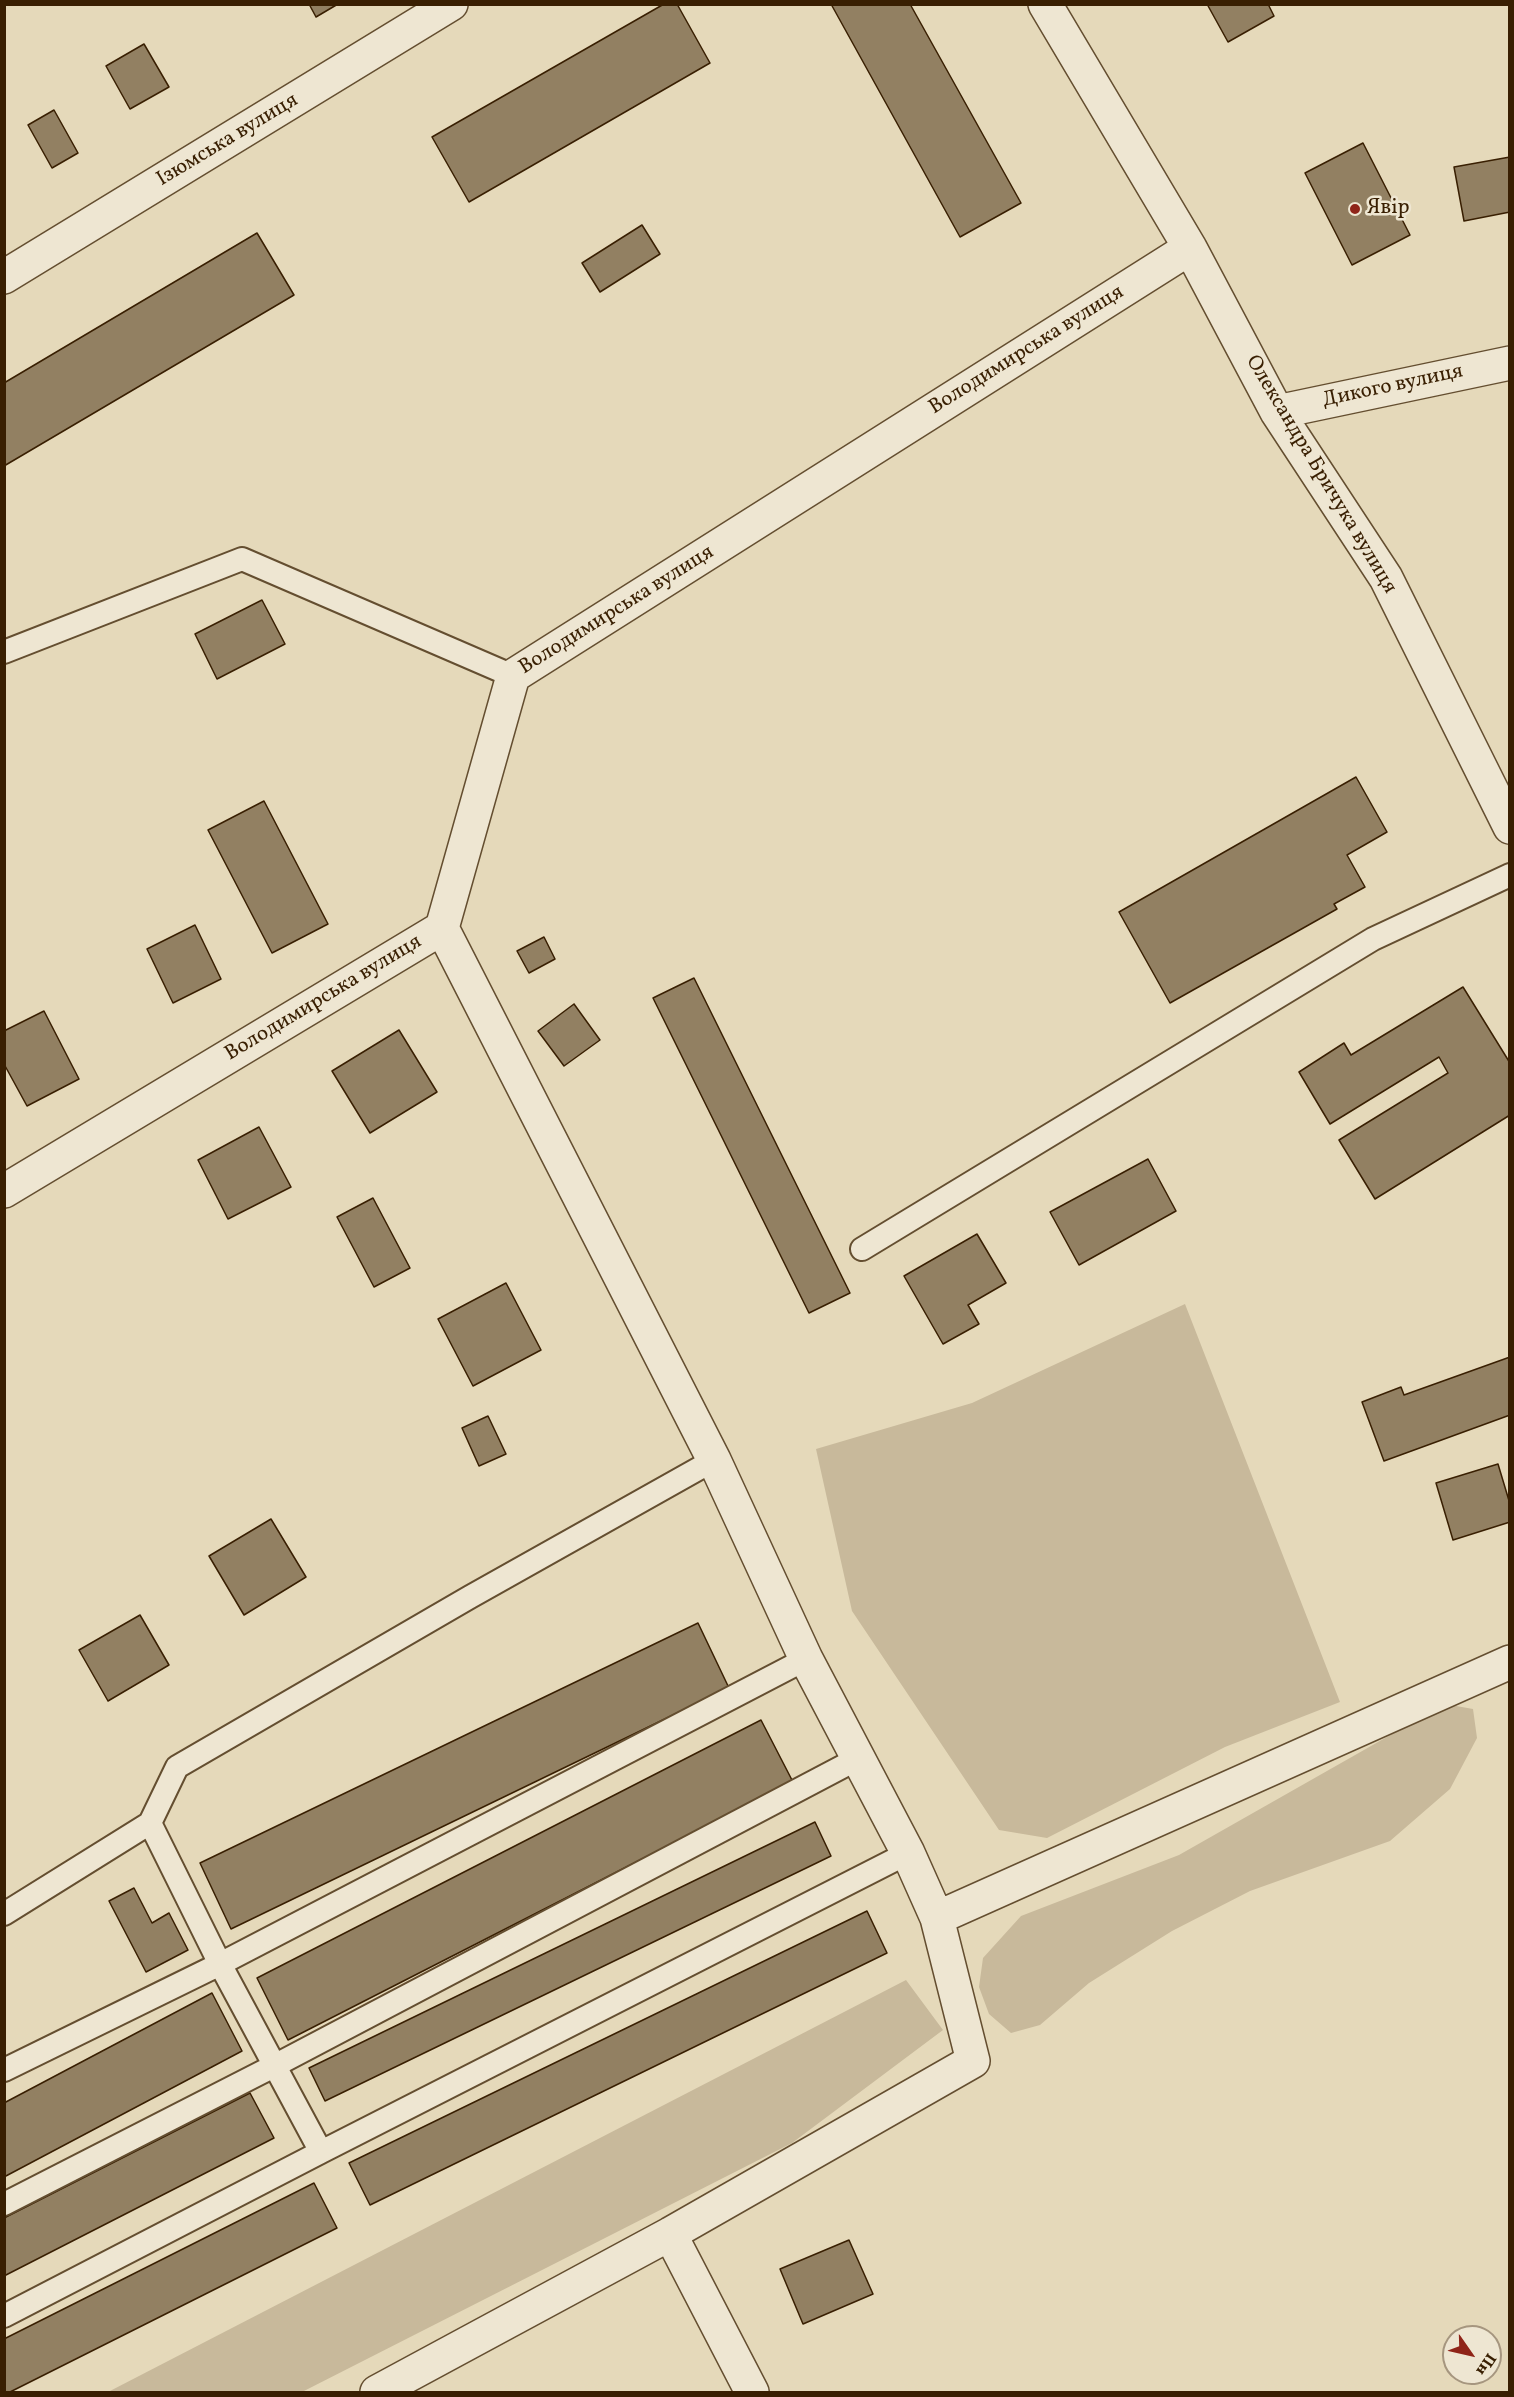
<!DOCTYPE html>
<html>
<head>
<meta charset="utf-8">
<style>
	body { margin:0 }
	#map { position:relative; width:1514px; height:2397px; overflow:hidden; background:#e5d9ba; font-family:Vollkorn,serif }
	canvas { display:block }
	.frame { position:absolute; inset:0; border:6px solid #391f02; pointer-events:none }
	.north { position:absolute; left:1442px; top:2325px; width:60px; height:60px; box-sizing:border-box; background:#eee6d2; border:2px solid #a6967f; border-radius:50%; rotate:124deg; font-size:16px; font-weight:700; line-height:24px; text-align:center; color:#391f02 }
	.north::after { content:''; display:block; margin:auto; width:21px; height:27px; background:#8f2418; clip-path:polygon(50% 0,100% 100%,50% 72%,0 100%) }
</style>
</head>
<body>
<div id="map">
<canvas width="1514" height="2397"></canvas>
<div class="frame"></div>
<div class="north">Пн</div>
</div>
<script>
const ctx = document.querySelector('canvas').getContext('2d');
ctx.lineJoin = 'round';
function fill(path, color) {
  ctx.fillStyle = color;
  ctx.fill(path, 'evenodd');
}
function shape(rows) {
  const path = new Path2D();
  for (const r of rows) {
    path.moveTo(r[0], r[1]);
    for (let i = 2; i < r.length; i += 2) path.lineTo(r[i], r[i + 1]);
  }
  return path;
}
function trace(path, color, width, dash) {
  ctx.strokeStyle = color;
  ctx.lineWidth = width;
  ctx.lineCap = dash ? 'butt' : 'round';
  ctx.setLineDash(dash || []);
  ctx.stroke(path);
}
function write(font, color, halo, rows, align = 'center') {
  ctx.font = font + ' Vollkorn,serif';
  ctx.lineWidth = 5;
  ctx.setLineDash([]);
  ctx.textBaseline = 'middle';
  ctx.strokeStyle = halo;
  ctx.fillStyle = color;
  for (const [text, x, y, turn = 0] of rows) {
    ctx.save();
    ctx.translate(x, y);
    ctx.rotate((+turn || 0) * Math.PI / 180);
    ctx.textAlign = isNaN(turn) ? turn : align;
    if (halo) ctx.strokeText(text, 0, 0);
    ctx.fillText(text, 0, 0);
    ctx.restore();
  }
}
fill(shape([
	[1185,1304,1340,1702,1225,1747,1047,1838,999,1830,852,1611,816,1449,972,1403],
	[1445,1704,1473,1709,1477,1738,1450,1789,1390,1841,1250,1891,1172,1931,1089,1983,1040,2025,1011,2033,989,2014,979,1987,983,1958,1021,1916,1179,1855],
	[906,1980,943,2030,792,2143,302,2392,108,2392]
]), '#c8b99b');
const building = shape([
	[309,4,338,4,316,17,309,4],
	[664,4,677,4,710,63,469,202,432,137,664,4],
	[831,4,910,4,1021,203,960,237,831,4],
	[1207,4,1268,4,1274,16,1228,42,1207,4],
	[144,44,169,87,130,109,106,66,144,44],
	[54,110,78,153,52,168,28,125,54,110],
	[1363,143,1410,235,1352,265,1305,173,1363,143],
	[1510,157,1510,212,1464,221,1454,167,1510,157],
	[642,225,660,254,600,292,582,263,642,225],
	[257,233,294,295,4,466,4,383,257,233],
	[262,600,285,644,217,679,195,634,262,600],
	[1356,777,1387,832,1347,855,1365,887,1334,904,1337,909,1170,1003,1119,912,1356,777],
	[264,801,328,924,272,953,208,830,264,801],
	[195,925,221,979,173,1003,147,949,195,925],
	[544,937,555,959,529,973,517,951,544,937],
	[694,978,850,1293,809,1313,653,998,694,978],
	[1463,987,1510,1063,1510,1115,1375,1199,1339,1140,1448,1073,1439,1057,1330,1124,1299,1072,1344,1043,1351,1055,1463,987],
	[574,1004,600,1040,564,1066,538,1031,574,1004],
	[44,1011,79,1079,27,1106,4,1064,4,1031,44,1011],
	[399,1030,437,1092,370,1133,332,1071,399,1030],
	[259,1127,291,1187,228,1219,198,1160,259,1127],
	[1148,1159,1176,1211,1079,1265,1050,1212,1148,1159],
	[373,1198,410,1268,374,1287,337,1217,373,1198],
	[977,1234,1006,1283,968,1305,979,1324,943,1344,904,1276,977,1234],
	[506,1283,541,1350,473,1386,438,1319,506,1283],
	[1510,1357,1510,1415,1384,1461,1362,1402,1401,1387,1404,1395,1510,1357],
	[488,1416,506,1454,479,1466,462,1428,488,1416],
	[1498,1464,1510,1504,1510,1522,1453,1540,1436,1483,1498,1464],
	[271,1519,306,1577,244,1615,209,1556,271,1519],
	[140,1615,169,1665,108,1701,79,1650,140,1615],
	[698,1623,729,1688,231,1929,200,1863,698,1623],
	[761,1720,793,1782,288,2040,257,1978,761,1720],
	[815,1822,831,1856,325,2101,309,2068,815,1822],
	[134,1888,152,1923,169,1913,188,1950,146,1972,109,1901,134,1888],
	[867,1911,887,1953,370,2205,349,2163,867,1911],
	[212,1993,242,2051,4,2177,4,2103,212,1993],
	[250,2093,274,2138,4,2276,4,2218,250,2093],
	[314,2183,337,2228,10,2392,4,2392,4,2339,314,2183],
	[849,2240,873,2294,803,2324,780,2269,849,2240]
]);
fill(building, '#928062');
trace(building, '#391f02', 1.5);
const service = shape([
	[4,652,242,559,513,676],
	[862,1249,1373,939,1510,875],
	[4,1914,150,1823,177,1767,470,1597,714,1460],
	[4,2070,220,1964,806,1659],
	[321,2152,908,1853],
	[4,2204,274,2066,857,1759],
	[4,2316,321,2152,220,1964,150,1823]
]);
const minor = shape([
	[1045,4,1190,248,1277,412,1386,578,1510,827],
	[4,277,451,4],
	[1277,412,1510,363],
	[4,1191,442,928,513,676,1190,248],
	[937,1918,1510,1662],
	[670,2234,752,2392],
	[377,2392,670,2234,973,2061,937,1918,908,1853,806,1659,714,1460,442,928]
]);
trace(service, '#644e30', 26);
trace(minor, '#644e30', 36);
trace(service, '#eee6d2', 22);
trace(minor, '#eee6d2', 33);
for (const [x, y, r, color] of [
	[1355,209,6,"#8f2418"]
]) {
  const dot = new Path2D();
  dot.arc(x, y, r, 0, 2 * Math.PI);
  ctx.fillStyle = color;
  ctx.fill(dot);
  trace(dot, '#eee6d2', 2);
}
write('21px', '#391f02', '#eee6d2', [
	["Ізюмська вулиця",228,141,-31],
	["Володимирська вулиця",1027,351,-32],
	["Дикого вулиця",1393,387,-12],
	["Олександра Бричука вулиця",1320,475,59],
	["Володимирська вулиця",617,611,-32],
	["Володимирська вулиця",324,999,-31]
]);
write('21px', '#391f02', '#eee6d2', [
	["Явiр",1367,209]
], 'left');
</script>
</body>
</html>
